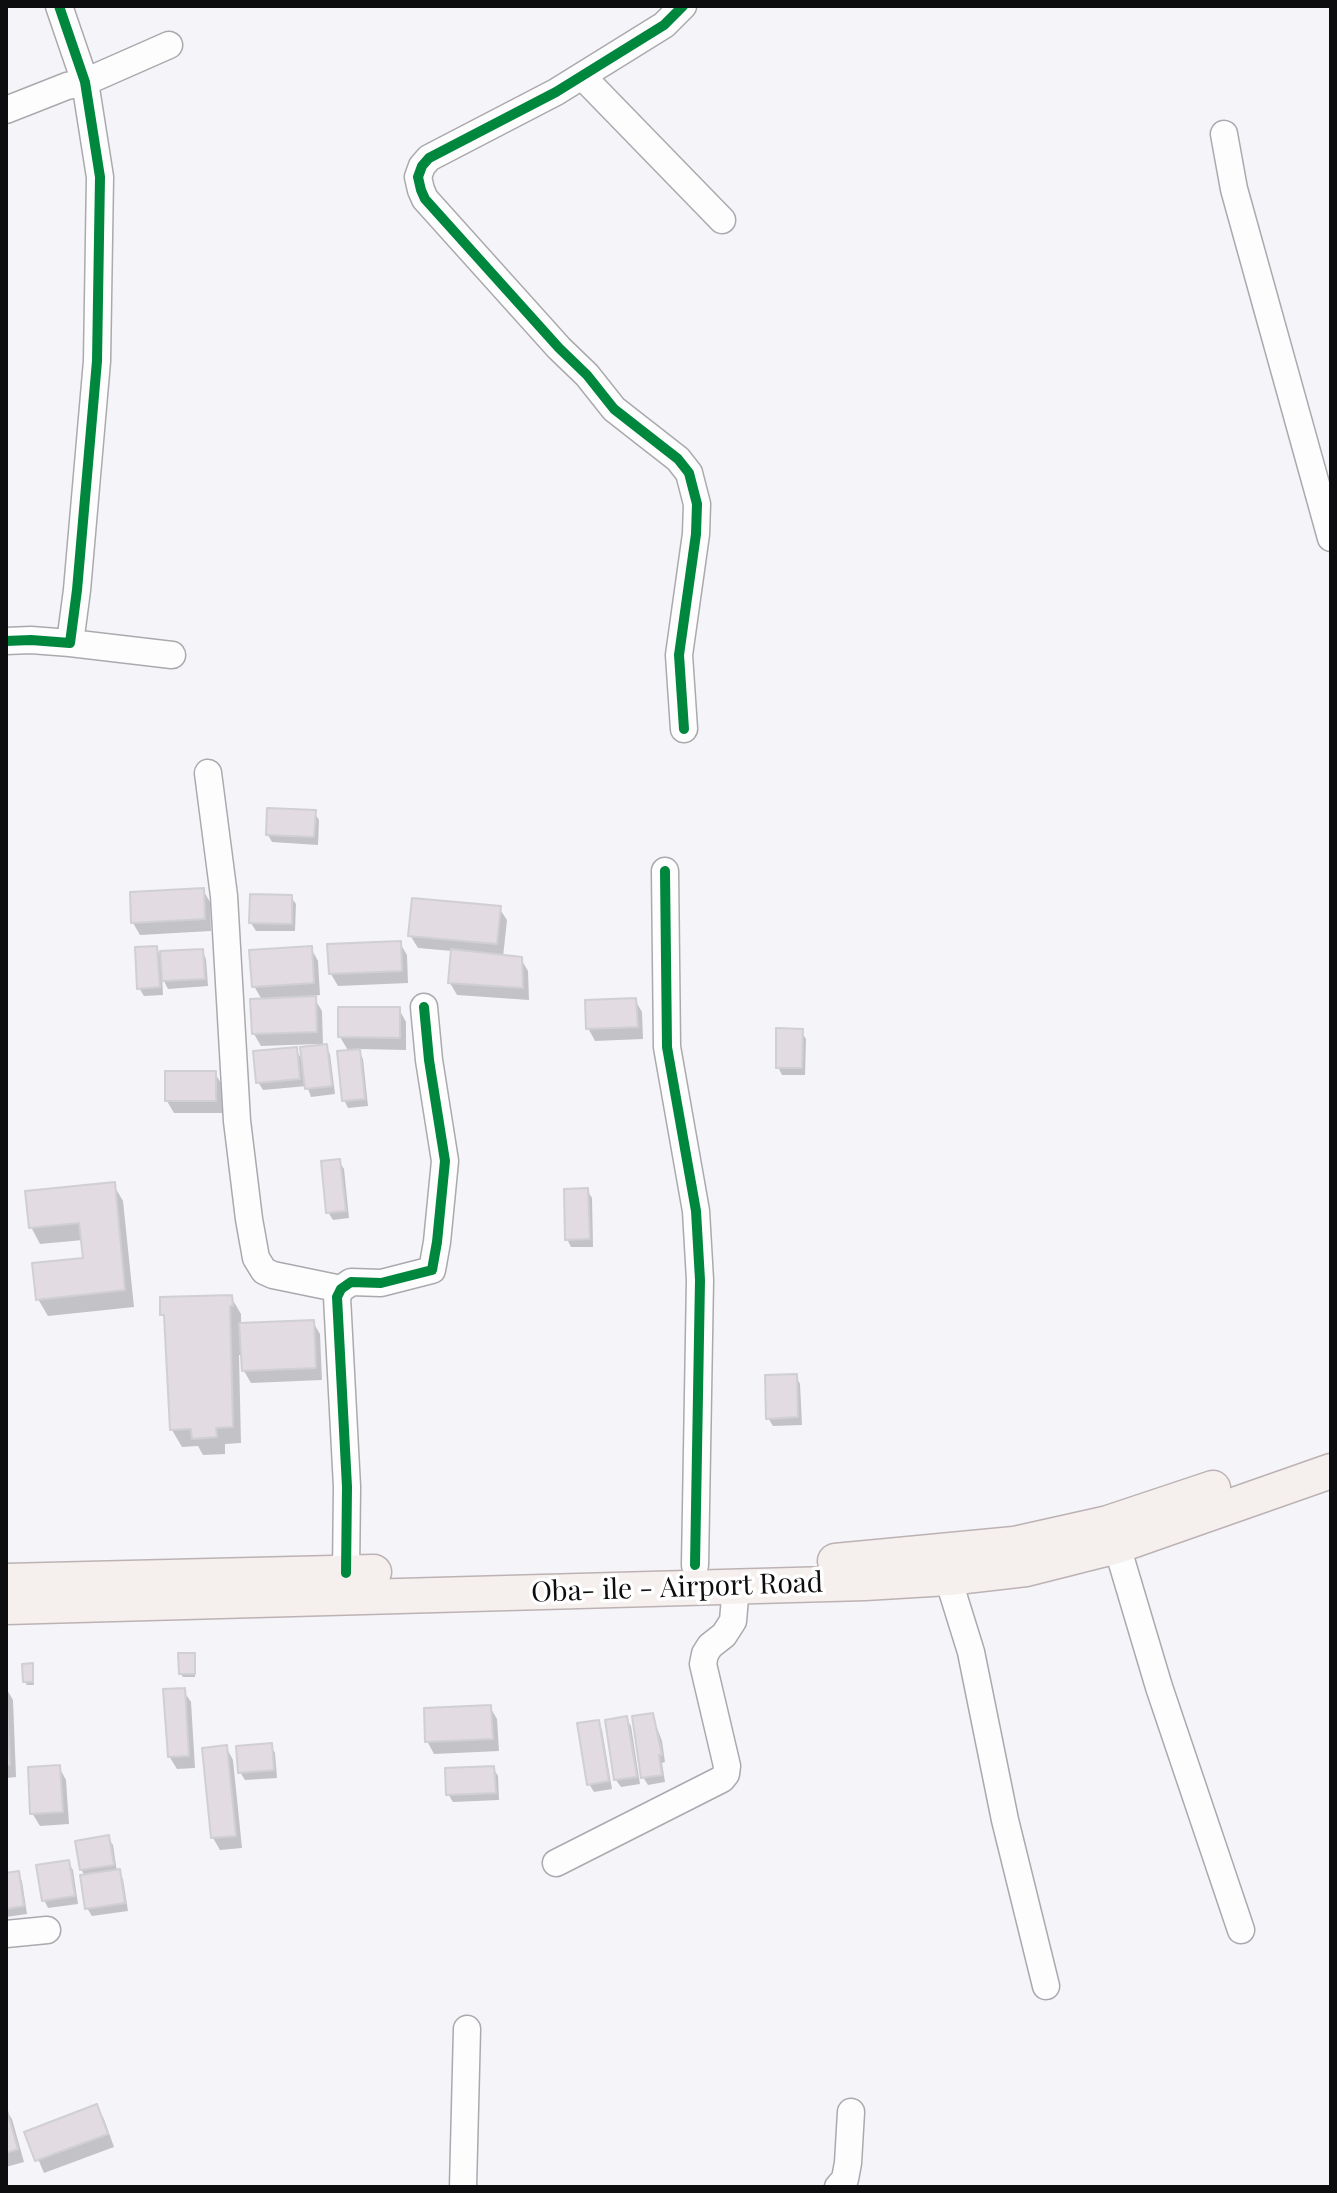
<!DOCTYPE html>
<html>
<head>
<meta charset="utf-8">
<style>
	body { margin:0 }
	#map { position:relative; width:1337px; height:2193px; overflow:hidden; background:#f4f4f9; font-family:"Playfair Display",serif }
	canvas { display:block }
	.frame { position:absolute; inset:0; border:8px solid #0d0d10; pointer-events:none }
</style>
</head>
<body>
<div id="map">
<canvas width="1337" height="2193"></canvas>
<div class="frame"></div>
</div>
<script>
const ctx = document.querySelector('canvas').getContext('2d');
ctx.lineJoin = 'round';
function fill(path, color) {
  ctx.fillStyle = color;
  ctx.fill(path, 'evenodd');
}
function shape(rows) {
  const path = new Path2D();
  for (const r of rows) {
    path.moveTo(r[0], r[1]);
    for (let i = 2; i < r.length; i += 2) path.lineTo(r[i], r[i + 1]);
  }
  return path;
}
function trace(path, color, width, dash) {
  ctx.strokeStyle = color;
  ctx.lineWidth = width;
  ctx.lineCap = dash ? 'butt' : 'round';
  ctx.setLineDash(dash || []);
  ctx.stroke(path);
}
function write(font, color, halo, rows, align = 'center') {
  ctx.font = font + ' "Playfair Display",serif';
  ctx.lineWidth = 7;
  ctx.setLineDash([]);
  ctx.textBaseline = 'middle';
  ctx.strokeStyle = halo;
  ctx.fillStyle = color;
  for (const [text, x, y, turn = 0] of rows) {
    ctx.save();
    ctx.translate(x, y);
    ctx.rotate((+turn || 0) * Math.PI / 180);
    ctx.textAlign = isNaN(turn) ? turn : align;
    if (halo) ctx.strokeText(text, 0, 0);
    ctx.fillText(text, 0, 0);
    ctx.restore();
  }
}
fill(shape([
	[314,812,319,820,318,845,272,842,268,835],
	[203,890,210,902,211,931,140,935,133,923],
	[291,897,296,904,295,931,256,931,251,923],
	[499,908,507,920,503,957,521,959,528,971,529,1000,457,995,450,983,452,951,418,948,410,935],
	[400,943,407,955,408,983,338,986,331,974],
	[156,948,163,960,202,951,206,959,208,986,168,989,162,977,163,995,144,996,139,988],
	[311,948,318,961,320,995,313,996,322,1011,323,1046,326,1046,330,1054,335,1094,311,1097,307,1086,263,1090,258,1082,296,1049,304,1064,318,1047,318,1044,261,1046,254,1034,262,1000,254,986],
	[635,1000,642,1012,643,1039,595,1041,588,1028],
	[399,1009,406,1022,406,1050,358,1049,363,1059,368,1106,348,1108,344,1100,349,1052,340,1037],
	[801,1031,806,1039,805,1075,782,1075,778,1067],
	[215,1073,222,1085,222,1113,174,1113,167,1101],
	[339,1161,344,1169,349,1218,333,1220,328,1212],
	[113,1184,123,1201,134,1307,48,1316,38,1299,85,1260,83,1240,40,1244,31,1227],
	[587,1190,592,1198,593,1247,571,1247,567,1239],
	[231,1297,241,1314,241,1325,313,1322,320,1334,322,1380,251,1383,244,1371,243,1355,239,1355,241,1443,225,1444,225,1454,203,1455,198,1446,182,1447,172,1430,166,1321,162,1314],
	[796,1376,800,1384,802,1425,773,1426,768,1418],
	[193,1655,195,1658,195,1677,183,1677,181,1674],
	[32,1665,34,1685,27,1685,25,1682],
	[6,1688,13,1700,16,1777,6,1778],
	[183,1690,191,1702,195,1768,177,1769,169,1756],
	[490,1707,497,1719,499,1751,434,1754,427,1741],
	[652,1715,662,1741,665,1762,662,1763,665,1782,648,1785,643,1777],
	[626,1718,631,1726,640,1784,621,1787,616,1780],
	[598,1722,602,1730,612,1789,594,1792,589,1784],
	[271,1746,275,1753,277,1778,245,1780,240,1772],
	[226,1747,233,1760,242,1848,220,1850,213,1838],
	[59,1767,66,1780,69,1824,40,1826,32,1813],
	[493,1768,498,1776,499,1800,453,1802,448,1794],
	[108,1838,113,1845,117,1872,123,1879,128,1911,92,1916,87,1908,85,1876,81,1869],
	[68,1862,73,1870,78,1904,48,1908,44,1900],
	[18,1874,22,1881,27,1914,6,1917,6,1875],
	[97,2107,104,2119,114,2147,44,2173,27,2133],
	[6,2110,12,2119,24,2162,6,2167]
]), '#0003');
const building = shape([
	[267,808,316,810,314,837,266,835,267,808],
	[204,888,205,919,131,923,130,892,204,888],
	[250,894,292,895,292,924,249,923,250,894],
	[412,898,501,906,497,944,408,936,412,898],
	[401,941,402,971,329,974,327,944,401,941],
	[157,946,160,987,137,989,135,947,157,946],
	[312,946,314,983,252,987,249,950,312,946],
	[203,949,205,979,162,981,160,951,203,949],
	[451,949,522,957,523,988,448,983,451,949],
	[316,996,317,1032,252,1034,250,999,316,996],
	[636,998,638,1027,586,1029,585,1000,636,998],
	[338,1007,400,1007,400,1038,338,1037,338,1007],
	[776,1028,803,1029,802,1068,776,1068,776,1028],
	[327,1044,332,1086,305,1089,300,1047,327,1044],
	[297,1047,300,1079,256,1083,253,1051,297,1047],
	[360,1049,365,1099,342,1101,337,1051,360,1049],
	[165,1071,216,1071,216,1101,165,1101,165,1071],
	[340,1159,346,1211,326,1213,321,1161,340,1159],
	[115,1182,125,1290,36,1300,32,1263,83,1258,79,1223,29,1228,25,1191,115,1182],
	[588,1188,590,1239,565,1240,564,1189,588,1188],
	[232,1295,233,1306,230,1306,233,1427,216,1428,217,1437,192,1439,191,1429,170,1430,164,1315,160,1315,160,1297,232,1295],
	[314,1320,316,1368,242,1371,239,1323,314,1320],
	[797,1374,798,1417,766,1419,765,1375,797,1374],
	[178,1653,195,1653,195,1674,179,1674,178,1653],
	[33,1663,33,1682,23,1682,22,1664,33,1663],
	[6,1685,10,1765,6,1765,6,1685],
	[185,1688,189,1756,168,1757,163,1689,185,1688],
	[491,1705,493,1739,425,1742,424,1708,491,1705],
	[653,1713,662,1755,659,1755,662,1775,641,1778,632,1716,653,1713],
	[627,1716,637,1777,614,1780,605,1720,627,1716],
	[599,1720,609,1781,587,1785,577,1723,599,1720],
	[272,1743,274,1770,238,1773,236,1746,272,1743],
	[227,1745,236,1836,211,1838,202,1748,227,1745],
	[60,1765,63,1812,30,1814,28,1767,60,1765],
	[494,1766,496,1793,446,1795,445,1768,494,1766],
	[109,1835,114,1865,80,1870,75,1841,109,1835],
	[69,1860,75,1896,42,1901,36,1865,69,1860],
	[120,1869,125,1903,85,1909,80,1875,120,1869],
	[19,1871,24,1906,6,1909,6,1873,19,1871],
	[97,2104,108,2134,35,2161,24,2132,97,2104],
	[6,2107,18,2149,6,2153,6,2107]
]);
fill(building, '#e2dbe1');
trace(building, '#d0cfd2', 2);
const minor = shape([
	[683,6,664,25,556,92,429,158,422,166,418,177,421,190,425,199,559,348,587,375,614,409,678,459,689,473,697,504,696,534,679,655,684,729],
	[582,76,722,220],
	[6,110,67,86,85,82,169,45],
	[1224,134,1234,189,1331,538],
	[6,641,31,640,70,643,77,590,97,361,100,177,85,82,59,6],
	[70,643,172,655],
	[208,773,224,896,237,1121,249,1219,256,1258,264,1271,273,1275,341,1289],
	[665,871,667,1047,696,1211,700,1280,695,1565],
	[1117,1546,1159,1687,1241,1930],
	[346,1573,347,1487,337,1297,341,1289,351,1282,381,1283,432,1270,437,1242,445,1161,429,1060,424,1007],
	[948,1578,971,1652,1005,1820,1046,1986],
	[556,1863,722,1779,726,1774,727,1766,703,1664,705,1654,710,1646,724,1635,733,1621,736,1586],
	[6,1934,47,1930],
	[463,2187,467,2029],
	[838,2187,845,2179,848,2163,851,2112]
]);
const major = shape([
	[835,1561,1014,1544,1108,1523,1213,1488],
	[6,1581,374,1572],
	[6,1607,865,1583,948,1578,1026,1569,1117,1546,1331,1471]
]);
trace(minor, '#aaaaae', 29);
trace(major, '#bcb2b3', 37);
trace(minor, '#fdfdfe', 26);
trace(major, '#f5efee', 34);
trace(shape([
	[683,6,664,25,556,92,429,158,422,166,418,177,421,190,425,199,559,348,587,375,614,409,678,459,689,473,697,504,696,534,679,655,684,729],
	[6,641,31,640,70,643,77,590,97,361,100,177,85,82,59,6],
	[665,871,667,1047,696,1211,700,1280,695,1565],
	[346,1573,347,1487,337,1297,341,1289,351,1282,381,1283,432,1270,437,1242,445,1161,429,1060,424,1007]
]), '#00873e', 10);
write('28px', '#0d0d10', '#fff', [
	["Oba- ile - Airport Road",677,1588,-2]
]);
</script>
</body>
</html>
